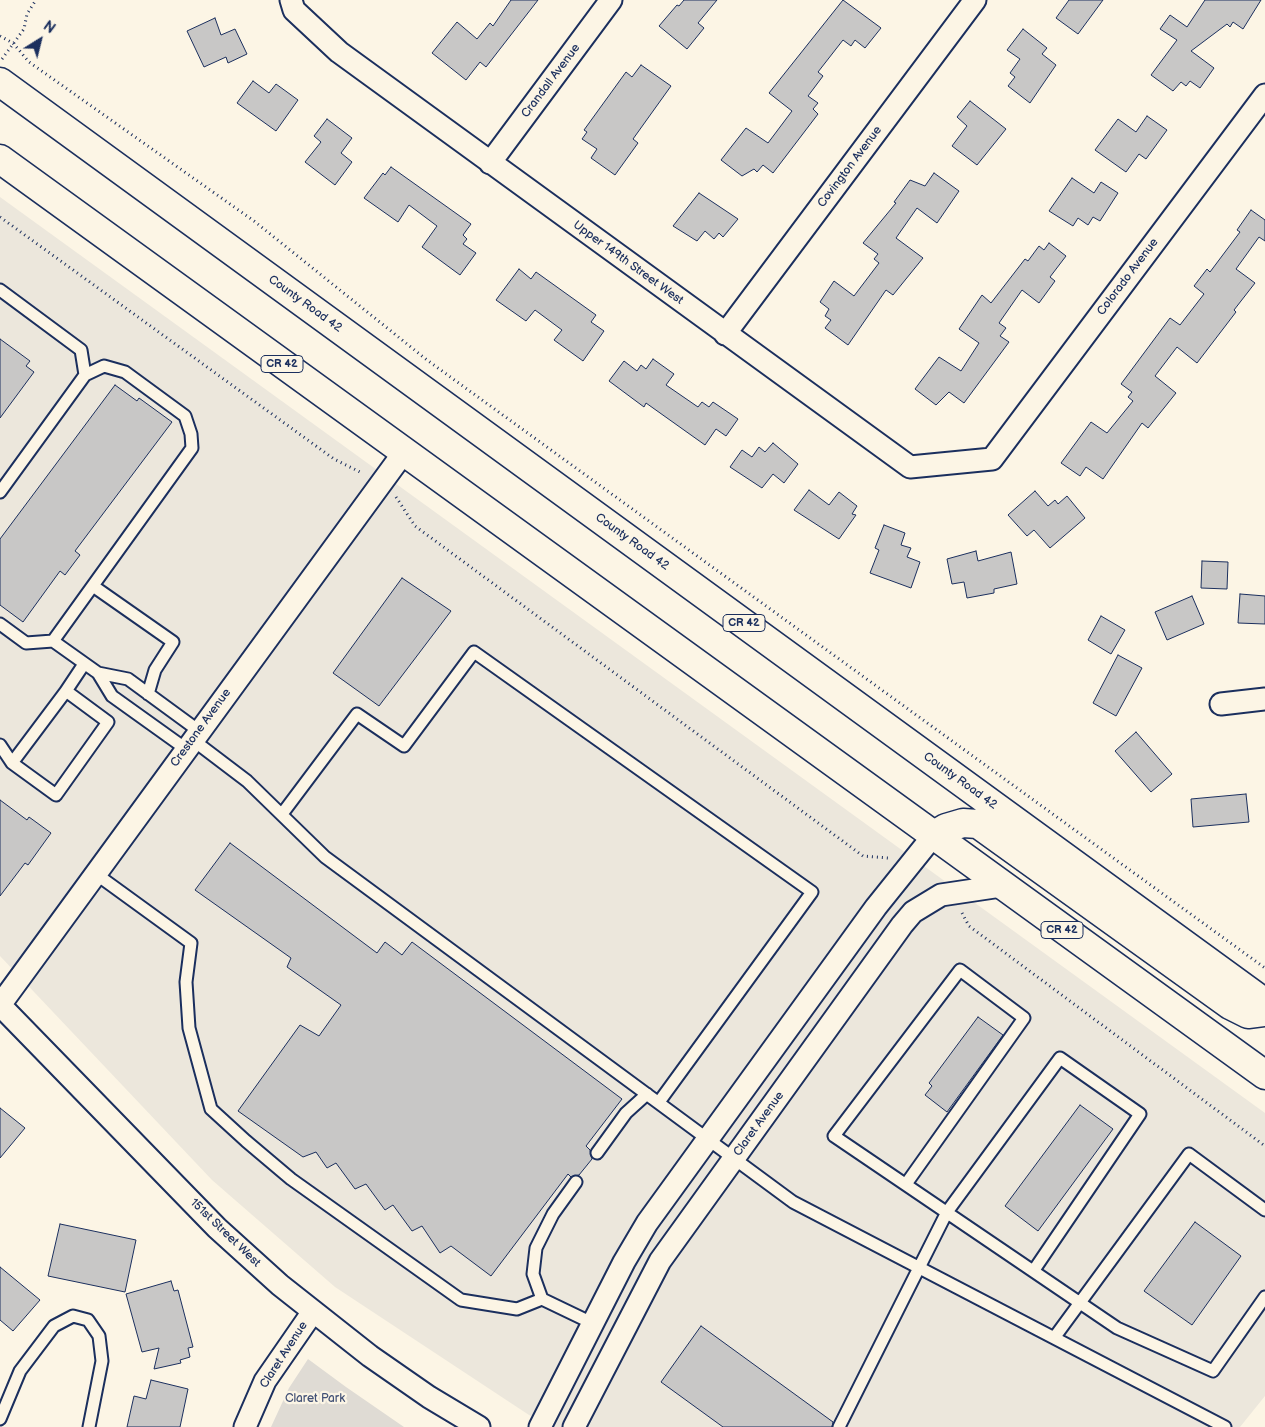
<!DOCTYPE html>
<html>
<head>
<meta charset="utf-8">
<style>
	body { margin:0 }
	#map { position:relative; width:1265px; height:1427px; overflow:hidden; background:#fcf5e5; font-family:"Balsamiq Sans",sans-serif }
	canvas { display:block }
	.north { position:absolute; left:15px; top:15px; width:50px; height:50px; -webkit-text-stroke:4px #fcf5e5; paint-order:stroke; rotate:36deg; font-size:14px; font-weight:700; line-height:20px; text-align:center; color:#1b2f5e }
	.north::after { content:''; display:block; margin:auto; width:18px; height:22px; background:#1b2f5e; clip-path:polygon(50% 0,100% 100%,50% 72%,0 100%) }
</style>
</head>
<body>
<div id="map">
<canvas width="1265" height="1427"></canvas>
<div class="north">N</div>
</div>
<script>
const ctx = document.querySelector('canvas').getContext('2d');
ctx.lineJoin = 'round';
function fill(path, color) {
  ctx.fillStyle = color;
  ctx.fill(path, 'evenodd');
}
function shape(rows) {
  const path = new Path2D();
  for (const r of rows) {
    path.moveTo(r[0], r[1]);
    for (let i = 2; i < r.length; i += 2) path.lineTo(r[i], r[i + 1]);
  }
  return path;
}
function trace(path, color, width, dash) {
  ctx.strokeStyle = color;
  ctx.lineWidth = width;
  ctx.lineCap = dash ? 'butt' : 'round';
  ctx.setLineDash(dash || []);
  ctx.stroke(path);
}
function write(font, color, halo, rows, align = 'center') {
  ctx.font = font + ' "Balsamiq Sans",sans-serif';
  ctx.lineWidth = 4.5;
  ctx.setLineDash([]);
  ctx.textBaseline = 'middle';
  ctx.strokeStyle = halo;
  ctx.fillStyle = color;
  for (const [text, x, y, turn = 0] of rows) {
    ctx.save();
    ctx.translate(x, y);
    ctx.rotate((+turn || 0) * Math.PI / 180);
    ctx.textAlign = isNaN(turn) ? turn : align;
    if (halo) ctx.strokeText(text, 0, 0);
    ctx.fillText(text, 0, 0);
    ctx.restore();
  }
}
fill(shape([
	[0,197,1265,1113,1265,1396,1240,1427,554,1427,529,1415,335,1287,212,1180,0,956]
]), '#ece7dc');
fill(shape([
	[308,1359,346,1387,404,1427,271,1427,289,1388]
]), '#dfdbd4');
const building = shape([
	[511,0,538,0,486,67,480,62,466,80,432,53,457,22,477,39,490,23,493,26,511,0],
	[684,0,717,0,698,23,704,28,687,49,659,26,677,5,679,6,684,0],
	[843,0,881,28,865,48,855,40,851,46,843,40,818,72,823,76,808,96,818,103,813,109,818,114,773,173,763,165,757,172,754,169,742,176,721,160,746,128,768,143,792,111,769,93,843,0],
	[1069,0,1103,0,1078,34,1056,18,1069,0],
	[1205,0,1261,0,1243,29,1233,22,1230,27,1227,24,1191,51,1214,68,1200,88,1190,81,1186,86,1181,82,1173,91,1151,75,1177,40,1160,29,1170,15,1187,27,1205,0],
	[215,18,221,35,235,29,247,54,228,63,226,57,204,67,187,31,215,18],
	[1023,29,1047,48,1042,54,1056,65,1030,103,1008,86,1015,77,1010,73,1020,59,1007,50,1023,29],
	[641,65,671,86,633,139,638,143,615,175,591,158,597,149,582,139,587,132,584,130,626,72,632,77,641,65],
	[253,81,269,93,276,84,298,100,276,131,237,103,253,81],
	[970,101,1006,129,977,165,952,146,967,126,957,117,970,101],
	[1147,116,1167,130,1146,159,1139,154,1126,172,1095,150,1118,119,1136,132,1147,116],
	[327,119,352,138,341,153,352,162,335,185,305,162,321,142,314,136,327,119],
	[391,167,471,224,463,235,467,239,463,244,476,253,460,275,422,247,437,226,409,205,398,222,364,198,383,173,385,175,391,167],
	[934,173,959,191,937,223,917,208,896,238,923,258,893,295,886,290,848,345,825,328,831,320,825,316,829,309,820,302,834,281,854,296,879,263,874,259,878,254,863,243,896,203,894,202,910,180,925,186,934,173],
	[1072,178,1094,193,1101,182,1118,193,1100,221,1093,217,1088,225,1078,218,1073,226,1049,211,1072,178],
	[699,193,738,219,723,237,719,233,714,239,705,231,697,241,673,226,699,193],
	[1251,210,1265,220,1265,241,1259,237,1236,269,1255,283,1234,310,1236,312,1197,363,1177,347,1155,376,1176,393,1148,428,1142,423,1103,479,1086,467,1080,476,1061,463,1091,422,1107,433,1133,401,1128,397,1132,392,1121,384,1170,318,1180,325,1204,294,1194,286,1207,269,1210,272,1240,232,1237,230,1251,210],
	[1049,243,1066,256,1050,277,1055,281,1039,303,1022,290,999,323,1006,328,1000,336,1009,342,964,403,949,392,936,405,915,389,939,357,961,371,979,343,959,329,982,295,991,303,1025,259,1028,261,1039,246,1044,250,1049,243],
	[519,269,531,279,536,272,596,315,591,322,604,331,583,361,554,340,562,330,535,310,526,321,496,300,519,269],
	[0,339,30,361,26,366,34,372,0,418,0,339],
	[653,359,674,374,666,385,698,407,702,402,709,407,713,402,738,419,726,436,716,429,705,445,646,403,644,407,609,381,624,361,637,371,641,365,646,369,653,359],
	[115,385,137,401,139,398,172,422,75,551,80,555,65,575,60,571,23,622,0,605,0,539,115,385],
	[773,443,798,464,784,483,773,474,762,488,730,467,742,450,752,457,759,447,765,452,773,443],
	[809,490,829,505,839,492,857,506,852,514,856,515,839,539,794,510,809,490],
	[1035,491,1048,506,1055,500,1058,504,1067,496,1085,518,1050,548,1034,530,1027,536,1008,515,1035,491],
	[884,525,905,533,901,545,911,548,907,557,920,562,911,588,870,573,879,550,875,548,884,525],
	[976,551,978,561,1011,552,1017,584,994,589,994,593,967,598,964,582,952,584,947,559,976,551],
	[1202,561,1228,562,1227,589,1201,588,1202,561],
	[402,578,451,611,379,706,333,673,402,578],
	[1240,594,1265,596,1265,624,1238,623,1240,594],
	[1192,596,1204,624,1167,640,1155,612,1192,596],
	[1101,616,1125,630,1111,654,1088,640,1101,616],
	[1118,655,1142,668,1116,716,1093,703,1118,655],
	[1136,732,1172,774,1151,792,1115,751,1136,732],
	[1246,794,1249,822,1193,827,1191,799,1246,794],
	[0,800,27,820,29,817,51,833,28,865,25,863,0,896,0,800],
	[230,843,377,953,385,942,402,955,412,942,622,1099,586,1146,590,1150,592,1159,579,1175,571,1177,568,1174,491,1276,451,1246,440,1253,422,1226,412,1231,393,1205,385,1210,366,1184,355,1189,336,1163,327,1168,316,1152,303,1157,238,1111,300,1025,319,1036,341,1005,287,967,291,958,195,890,230,843],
	[978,1017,1003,1035,947,1112,925,1095,932,1086,929,1083,978,1017],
	[1080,1105,1113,1129,1038,1231,1005,1206,1080,1105],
	[0,1108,25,1128,0,1158,0,1108],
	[1195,1222,1241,1256,1192,1325,1144,1291,1195,1222],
	[60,1224,136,1240,125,1292,48,1276,60,1224],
	[0,1267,40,1300,13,1331,0,1320,0,1267],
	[171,1281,174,1291,178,1290,193,1347,188,1348,190,1357,180,1360,181,1363,154,1369,159,1348,142,1352,126,1294,171,1281],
	[701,1326,833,1422,832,1427,723,1427,661,1382,701,1326],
	[151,1380,188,1389,180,1427,127,1427,134,1396,146,1399,151,1380]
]);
fill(building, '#c8c7c6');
trace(building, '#1b2f5e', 1);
const lane = shape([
	[0,290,81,350,85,375],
	[0,492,85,375,104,366,125,372,185,416,191,434,192,448,53,641,98,673,128,679,199,731],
	[93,586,173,642,155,670,148,694],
	[0,624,26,643,53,641],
	[98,673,112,696,186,749],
	[193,740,247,781,325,857,793,1202,1225,1427],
	[0,745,12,763,56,795,108,722,66,691,84,664],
	[12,763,66,691],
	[282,814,357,714,404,746,474,652,812,892,659,1102],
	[96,874,191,943,186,982,189,1028,211,1109,246,1141,291,1179,461,1300,517,1309,542,1299,592,1323],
	[597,1153,626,1113,647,1094],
	[906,1184,1024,1018,960,970,834,1136,1117,1328,1213,1371,1265,1297],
	[542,1299,533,1274,536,1248,553,1214,576,1182],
	[1054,1338,1189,1154,1265,1210],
	[0,1419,20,1371,54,1326,73,1316,88,1320,99,1336,102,1361,89,1427],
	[839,1427,947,1212,1060,1058,1140,1114,1034,1270]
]);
const street = shape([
	[291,0,294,10,339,52,910,467,992,459,1265,95],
	[490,163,611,0],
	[725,334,975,0],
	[1221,704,1265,699],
	[0,1005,404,452],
	[0,1005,217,1228,280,1285,370,1356,429,1397,479,1427],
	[245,1427,265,1381,312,1313],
	[540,1427,624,1262,647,1223,876,907,933,836],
	[574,1427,660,1261,902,925,913,912,941,895,1001,886]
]);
const highway = shape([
	[0,82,1265,1003],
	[0,159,1265,1075],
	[933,836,946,828,963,823,978,824,1230,1005,1248,1014,1265,1012]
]);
trace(lane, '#1b2f5e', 15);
trace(street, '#1b2f5e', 25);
trace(highway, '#1b2f5e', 31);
trace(shape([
	[0,36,13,43,29,62,254,221,427,360,1265,968],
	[2,59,24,29,27,14,36,0],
	[0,217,334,459,362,473],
	[396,497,415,526,863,856,888,858],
	[962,913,969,926,1265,1146]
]), '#1b2f5e', 3, [1, 4]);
trace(lane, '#fcf5e5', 11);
trace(street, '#fcf5e5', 21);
trace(highway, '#fcf5e5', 28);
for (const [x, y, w] of [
	[282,364,42],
	[744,623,42],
	[1062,930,42]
]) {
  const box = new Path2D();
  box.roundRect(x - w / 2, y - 8.5, w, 17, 4);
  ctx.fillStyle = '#fcf5e5';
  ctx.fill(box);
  trace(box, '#1b2f5e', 1);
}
write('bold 11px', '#1b2f5e', null, [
	["CR 42",282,364],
	["CR 42",744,623],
	["CR 42",1062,930]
]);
write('12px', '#1b2f5e', '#fcf5e5', [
	["Crandall Avenue",551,81,-53],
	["Covington Avenue",850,167,-53],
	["Upper 149th Street West",628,263,36],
	["Colorado Avenue",1128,277,-53],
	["County Road 42",305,304,36],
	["County Road 42",632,542,36],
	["Crestone Avenue",201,728,-54],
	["County Road 42",960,781,36],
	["Claret Avenue",759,1124,-54],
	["151st Street West",225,1233,44],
	["Claret Avenue",284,1355,-57]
]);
write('12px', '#425176', '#fcf5e5', [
	["Claret Park",315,1399]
]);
</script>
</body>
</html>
